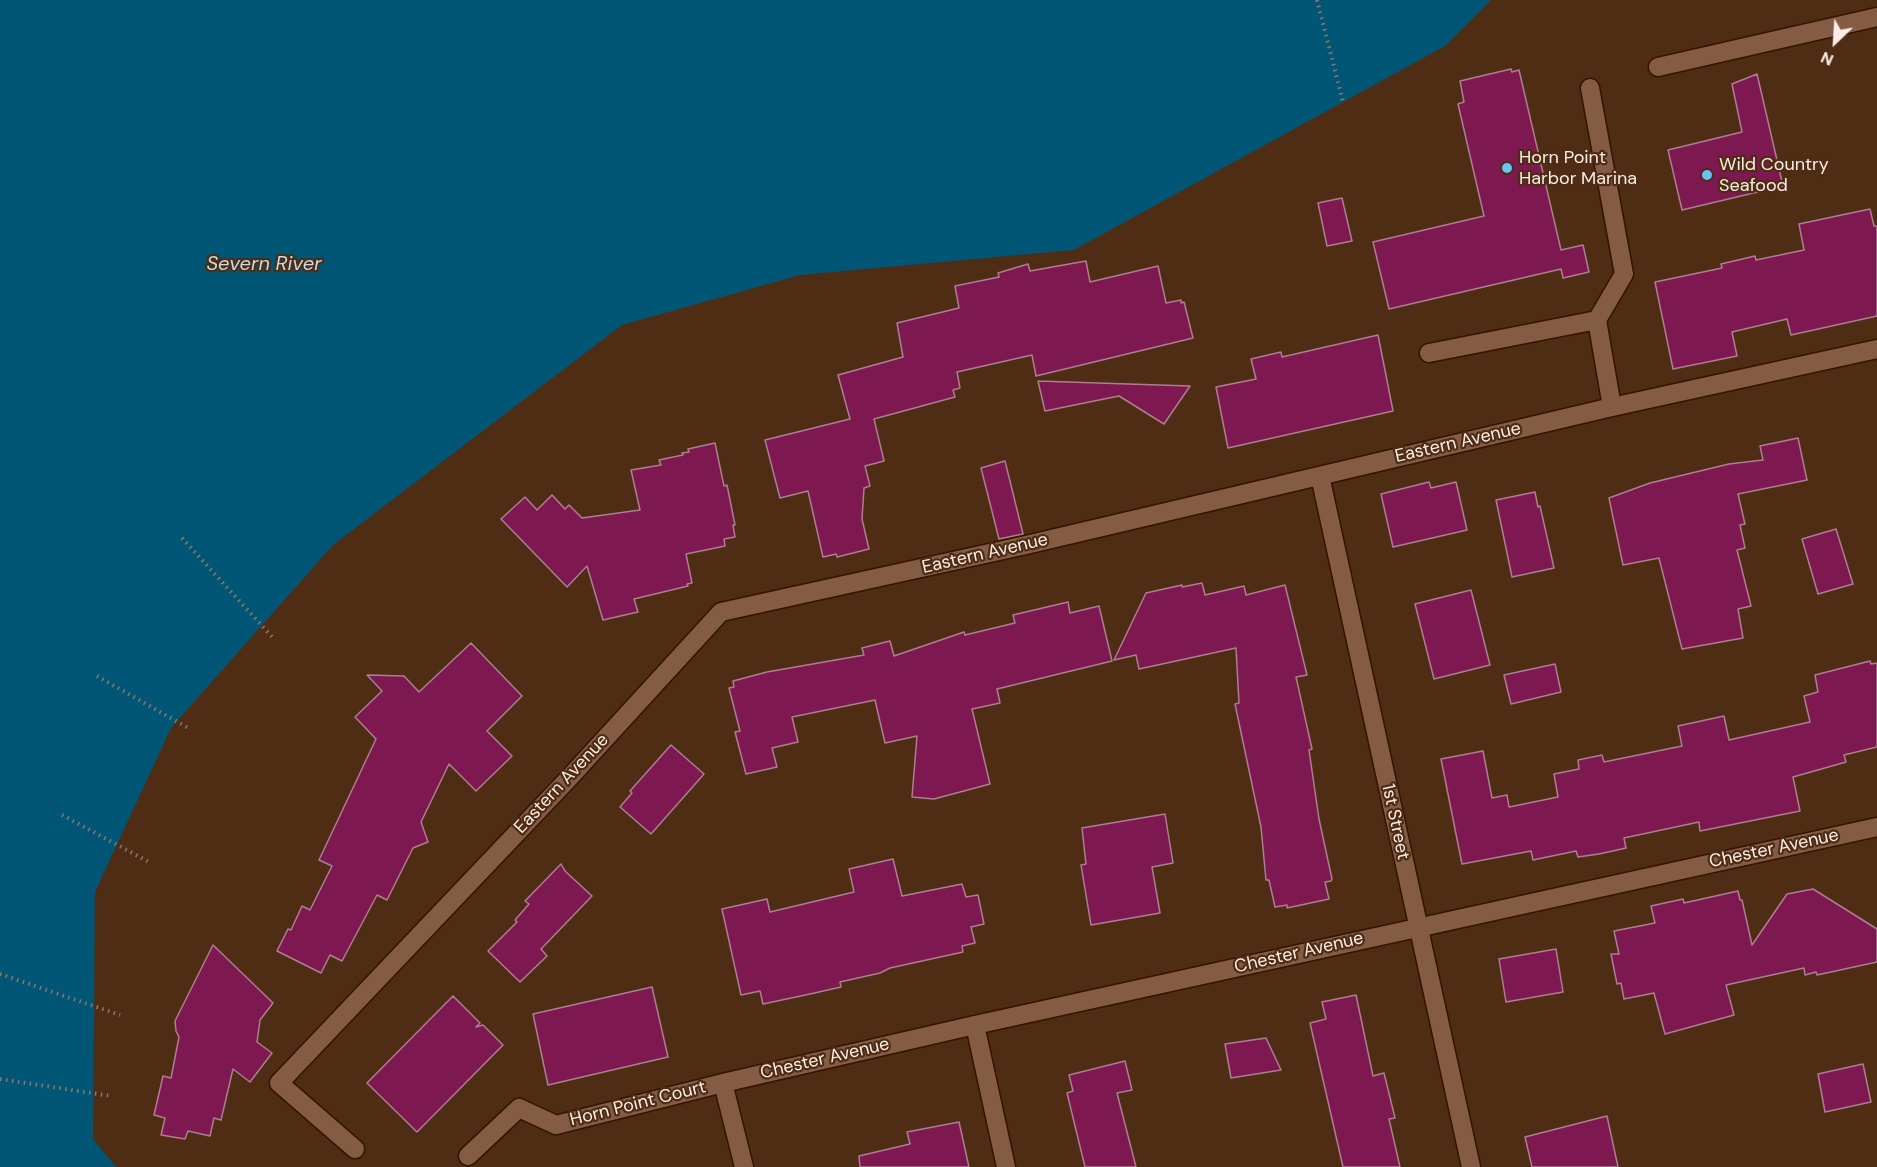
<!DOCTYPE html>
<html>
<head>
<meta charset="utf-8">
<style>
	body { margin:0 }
	#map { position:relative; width:1877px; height:1167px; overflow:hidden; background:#4f2c14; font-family:"DM Sans",sans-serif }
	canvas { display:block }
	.north { position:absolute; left:1805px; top:12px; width:60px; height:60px; -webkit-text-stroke:4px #4f2c14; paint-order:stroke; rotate:205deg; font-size:16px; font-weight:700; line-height:24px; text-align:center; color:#fceee6 }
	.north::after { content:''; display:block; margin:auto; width:21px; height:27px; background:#fceee6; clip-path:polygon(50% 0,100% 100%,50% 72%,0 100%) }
</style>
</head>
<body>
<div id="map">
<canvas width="1877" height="1167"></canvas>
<div class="north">N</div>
</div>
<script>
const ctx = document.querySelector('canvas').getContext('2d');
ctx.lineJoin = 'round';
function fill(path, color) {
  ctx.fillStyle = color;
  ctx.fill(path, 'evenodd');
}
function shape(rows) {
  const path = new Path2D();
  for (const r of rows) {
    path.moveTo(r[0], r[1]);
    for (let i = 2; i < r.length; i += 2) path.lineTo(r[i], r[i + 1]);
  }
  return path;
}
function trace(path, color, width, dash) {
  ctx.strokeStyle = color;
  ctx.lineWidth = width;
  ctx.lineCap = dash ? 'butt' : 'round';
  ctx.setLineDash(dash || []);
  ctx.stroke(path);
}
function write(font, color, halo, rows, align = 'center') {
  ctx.font = font + ' "DM Sans",sans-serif';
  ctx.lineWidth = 4.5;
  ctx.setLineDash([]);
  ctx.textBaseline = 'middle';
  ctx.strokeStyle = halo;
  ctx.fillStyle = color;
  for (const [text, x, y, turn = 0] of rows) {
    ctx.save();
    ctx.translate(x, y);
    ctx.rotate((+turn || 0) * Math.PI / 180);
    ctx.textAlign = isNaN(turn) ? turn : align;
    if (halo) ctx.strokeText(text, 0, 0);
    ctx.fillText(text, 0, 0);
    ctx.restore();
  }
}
fill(shape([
	[0,0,1491,0,1445,46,1074,250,800,275,622,325,333,545,171,728,95,892,93,1139,116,1167,0,1167]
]), '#015676');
const building = shape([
	[1511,69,1512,72,1519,70,1561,250,1583,245,1589,272,1563,278,1561,269,1389,309,1373,242,1484,216,1458,104,1464,102,1460,81,1511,69],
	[1757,74,1783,186,1682,210,1668,150,1742,132,1732,84,1757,74],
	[1342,198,1352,241,1327,246,1318,203,1342,198],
	[1870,209,1874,226,1877,226,1877,316,1791,335,1787,319,1732,332,1737,356,1673,369,1655,282,1722,268,1721,264,1755,256,1756,260,1804,250,1799,224,1870,209],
	[1086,261,1090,282,1158,266,1166,303,1181,300,1181,303,1184,302,1193,338,1036,376,1032,355,957,372,960,388,953,390,955,397,874,419,884,461,865,466,870,486,864,488,862,519,869,549,837,557,836,554,823,557,808,491,780,498,765,440,850,419,838,375,903,357,897,323,959,308,955,286,999,277,998,273,1028,264,1030,271,1086,261],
	[1378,335,1393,411,1228,448,1216,387,1256,379,1251,359,1281,352,1282,357,1378,335],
	[1038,381,1128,384,1190,386,1164,424,1119,396,1045,411,1038,381],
	[1798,438,1807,480,1738,494,1745,524,1740,525,1745,548,1737,550,1751,606,1738,609,1743,638,1682,649,1659,558,1623,565,1609,498,1650,483,1729,464,1763,460,1760,446,1798,438],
	[715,443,724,486,727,485,735,525,733,525,735,537,724,539,725,546,686,554,692,583,687,584,688,586,634,599,638,612,603,620,587,566,567,587,501,519,525,497,537,510,552,495,565,509,569,505,582,518,640,510,631,470,661,465,659,460,683,455,682,453,689,452,688,449,715,443],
	[1005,461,1023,534,999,539,981,468,1005,461],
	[1429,482,1431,488,1456,482,1467,530,1393,547,1381,494,1429,482],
	[1535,492,1538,507,1540,506,1554,568,1512,577,1496,500,1535,492],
	[1836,529,1853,584,1818,594,1802,539,1836,529],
	[1202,583,1205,595,1244,586,1246,595,1285,585,1307,675,1296,677,1312,749,1309,750,1319,819,1332,879,1331,881,1325,882,1329,899,1287,908,1287,905,1275,907,1269,880,1266,880,1261,827,1235,704,1239,703,1236,648,1139,669,1136,655,1114,660,1146,593,1182,585,1182,587,1202,583],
	[1471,590,1490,665,1434,679,1415,604,1471,590],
	[1068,602,1070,613,1099,606,1112,661,997,689,1000,703,972,709,990,784,934,799,912,797,917,736,885,743,875,700,792,717,798,742,772,748,777,767,746,774,735,732,740,731,729,688,734,687,733,681,767,672,864,655,862,648,890,641,894,656,964,632,965,635,1015,623,1013,615,1068,602],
	[471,643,522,696,487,731,512,756,476,791,449,764,421,822,428,842,413,848,387,900,377,895,342,961,330,955,321,973,277,951,288,929,291,930,302,906,310,910,332,866,319,860,376,739,355,717,382,691,367,675,404,676,419,692,471,643],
	[1870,661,1871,664,1877,663,1877,747,1844,755,1846,762,1793,777,1800,811,1700,831,1699,822,1624,838,1626,848,1599,854,1578,857,1576,851,1533,860,1531,851,1462,864,1441,759,1483,751,1492,798,1507,795,1509,807,1558,797,1554,774,1579,769,1578,760,1602,755,1604,762,1682,746,1678,726,1724,716,1729,740,1810,722,1804,696,1818,692,1815,675,1870,661],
	[1555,664,1561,692,1511,704,1504,675,1555,664],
	[671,745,704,774,651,834,620,807,632,793,630,791,671,745],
	[1165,814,1173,863,1152,867,1160,913,1091,925,1081,865,1086,864,1082,828,1165,814],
	[893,859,902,896,962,884,966,897,978,895,984,924,971,927,975,943,962,946,963,952,890,968,880,973,840,982,841,987,810,994,763,1004,760,991,741,995,722,909,767,899,770,912,854,892,849,869,893,859],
	[561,864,565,871,592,896,541,949,547,956,520,982,488,951,517,922,515,920,529,904,525,901,561,864],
	[1813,889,1877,929,1877,962,1817,975,1816,972,1805,975,1804,968,1726,985,1734,1015,1665,1034,1654,993,1624,999,1621,983,1617,984,1611,954,1619,954,1614,931,1655,923,1651,906,1683,899,1684,903,1738,891,1740,900,1742,900,1752,945,1787,894,1813,889],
	[213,945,273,1003,260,1020,257,1042,272,1053,250,1082,233,1069,221,1120,214,1118,210,1136,188,1131,185,1139,161,1135,165,1118,154,1115,163,1076,171,1078,179,1037,176,1031,175,1021,213,945],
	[1556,949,1563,992,1506,1002,1499,959,1556,949],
	[652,987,668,1057,548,1085,533,1014,652,987],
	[1356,995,1373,1076,1384,1073,1395,1118,1389,1119,1400,1167,1343,1167,1310,1023,1326,1019,1322,1002,1356,995],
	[453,996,480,1023,476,1027,483,1025,503,1045,417,1132,367,1083,453,996],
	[1266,1038,1281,1070,1231,1078,1225,1044,1266,1038],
	[1125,1061,1132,1090,1117,1093,1136,1167,1085,1167,1067,1093,1073,1091,1069,1075,1125,1061],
	[1863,1064,1871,1102,1825,1112,1818,1074,1863,1064],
	[1607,1116,1618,1167,1532,1167,1525,1137,1607,1116],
	[959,1122,969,1167,860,1167,859,1156,910,1144,907,1132,959,1122]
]);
fill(building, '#7e1850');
trace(building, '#ad7e91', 1.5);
const minor = shape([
	[1658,67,1877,17],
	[1590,88,1624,274,1597,320,1612,407],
	[1429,353,1597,320],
	[1320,476,1471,1167],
	[975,1025,1006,1167],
	[723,1083,744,1167],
	[355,1149,279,1083,570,777,721,612,1026,545,1612,407,1877,349],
	[468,1156,519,1108,556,1125,723,1083,975,1025,1877,827]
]);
trace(minor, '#341300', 21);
trace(shape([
	[1317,0,1343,102],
	[182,538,273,638],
	[97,676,190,729],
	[62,815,149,862],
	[0,974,120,1015],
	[0,1079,111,1096]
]), '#917664', 4, [1.5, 4.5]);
trace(minor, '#845c44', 18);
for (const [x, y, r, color] of [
	[1507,168,6,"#69c3f1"],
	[1707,175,6,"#69c3f1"]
]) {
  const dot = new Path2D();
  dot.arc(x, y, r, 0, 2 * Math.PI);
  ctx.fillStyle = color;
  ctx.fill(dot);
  trace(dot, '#4f2c14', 2);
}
write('18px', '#fceee6', '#4f2c14', [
	["Horn Point",1519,158],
	["Harbor Marina",1519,179],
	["Wild Country",1719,165],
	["Seafood",1719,186]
], 'left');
write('18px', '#fceee6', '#4f2c14', [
	["Eastern Avenue",1458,443,-13],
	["Eastern Avenue",985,554,-13],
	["Eastern Avenue",562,784,-47],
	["1st Street",1395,822,78],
	["Chester Avenue",1774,849,-12],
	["Chester Avenue",1299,953,-13],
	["Chester Avenue",825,1059,-13],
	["Horn Point Court",638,1104,-14]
]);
write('italic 20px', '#c3ddec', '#4f2c14', [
	["Severn River",264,265]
]);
</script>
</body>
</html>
